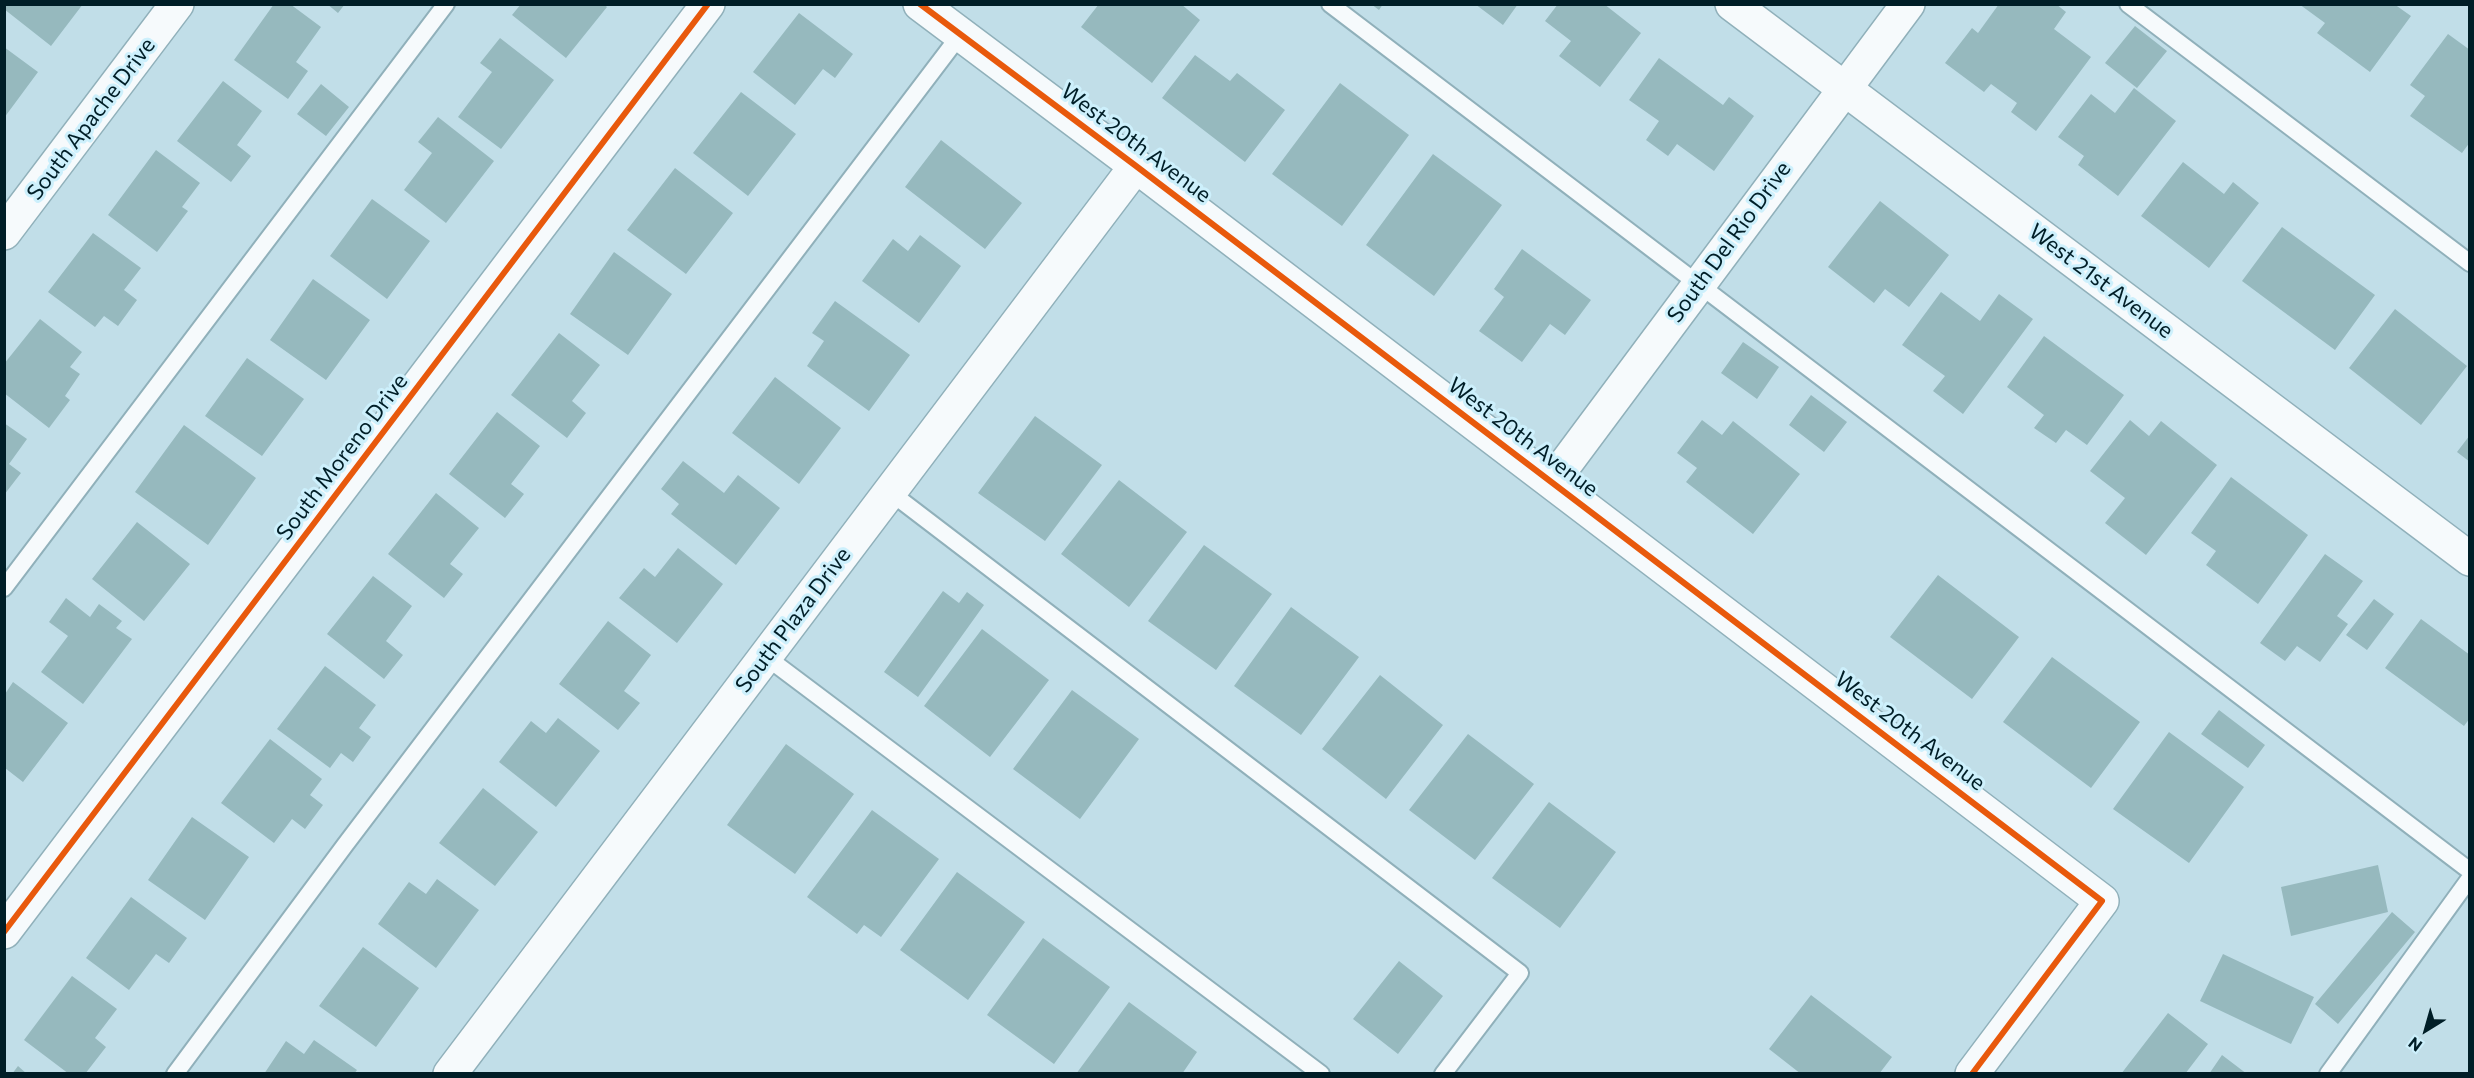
<!DOCTYPE html>
<html>
<head>
<meta charset="utf-8">
<style>
	body { margin:0 }
	#map { position:relative; width:2474px; height:1078px; overflow:hidden; background:#c1dee8; font-family:Commissioner,sans-serif }
	canvas { display:block }
	.frame { position:absolute; inset:0; border:6px solid #001e27; pointer-events:none }
	.north { position:absolute; left:2396px; top:1000px; width:60px; height:60px; -webkit-text-stroke:4px #cdf0fc; paint-order:stroke; rotate:217deg; font-size:16px; font-weight:700; line-height:24px; text-align:center; color:#001e27 }
	.north::after { content:''; display:block; margin:auto; width:21px; height:27px; background:#001e27; clip-path:polygon(50% 0,100% 100%,50% 72%,0 100%) }
</style>
</head>
<body>
<div id="map">
<canvas width="2474" height="1078"></canvas>
<div class="frame"></div>
<div class="north">N</div>
</div>
<script>
const ctx = document.querySelector('canvas').getContext('2d');
ctx.lineJoin = 'round';
function fill(path, color) {
  ctx.fillStyle = color;
  ctx.fill(path, 'evenodd');
}
function shape(rows) {
  const path = new Path2D();
  for (const r of rows) {
    path.moveTo(r[0], r[1]);
    for (let i = 2; i < r.length; i += 2) path.lineTo(r[i], r[i + 1]);
  }
  return path;
}
function trace(path, color, width, dash) {
  ctx.strokeStyle = color;
  ctx.lineWidth = width;
  ctx.lineCap = dash ? 'butt' : 'round';
  ctx.setLineDash(dash || []);
  ctx.stroke(path);
}
function write(font, color, halo, rows, align = 'center') {
  ctx.font = font + ' Commissioner,sans-serif';
  ctx.lineWidth = 6;
  ctx.setLineDash([]);
  ctx.textBaseline = 'middle';
  ctx.strokeStyle = halo;
  ctx.fillStyle = color;
  for (const [text, x, y, turn = 0] of rows) {
    ctx.save();
    ctx.translate(x, y);
    ctx.rotate((+turn || 0) * Math.PI / 180);
    ctx.textAlign = isNaN(turn) ? turn : align;
    if (halo) ctx.strokeText(text, 0, 0);
    ctx.fillText(text, 0, 0);
    ctx.restore();
  }
}
fill(shape([
	[4,4,83,4,51,46,4,9],
	[274,4,290,4,321,27,296,62,308,71,288,99,234,60],
	[327,4,345,4,338,13],
	[521,4,604,4,607,7,566,58,512,15],
	[1099,4,1181,4,1200,20,1152,83,1081,27],
	[1371,4,1383,4,1379,10],
	[1475,4,1518,4,1503,25],
	[1558,4,1604,4,1641,33,1600,87,1559,56,1571,41,1545,21],
	[1999,4,2056,4,2066,12,2054,29,2091,57,2036,131,2011,112,2017,103,1991,84,1984,92,1945,63,1972,28,1978,33],
	[2299,4,2394,4,2411,16,2370,72,2317,33,2325,23],
	[799,13,853,54,835,78,823,69,795,105,753,72],
	[2135,26,2167,51,2137,88,2105,63],
	[2448,34,2470,50,2470,142,2462,153,2410,116,2425,96,2410,85],
	[500,38,554,80,501,149,458,117,492,72,480,63],
	[4,47,38,72,4,118],
	[1195,55,1230,81,1237,73,1285,110,1245,162,1162,98],
	[1659,58,1723,105,1729,97,1754,116,1714,171,1677,144,1668,156,1646,140,1659,121,1629,100],
	[223,81,262,111,237,145,251,156,231,182,177,141],
	[1340,83,1409,135,1342,226,1272,174],
	[321,84,349,107,326,136,297,114],
	[2134,88,2176,121,2118,196,2078,165,2084,156,2058,137,2091,94,2115,113],
	[741,92,796,134,748,196,693,153],
	[438,117,494,161,446,223,404,190,432,153,418,142],
	[941,140,1022,203,985,249,905,187],
	[156,150,200,183,182,207,188,211,157,252,108,215],
	[1433,154,1502,205,1434,296,1366,245],
	[2183,162,2224,194,2233,182,2259,203,2209,268,2141,216],
	[675,168,733,213,686,274,627,230],
	[372,199,430,241,387,299,330,256],
	[1880,201,1949,255,1909,307,1885,289,1874,303,1828,267],
	[2282,227,2375,295,2335,350,2242,281],
	[93,233,141,268,124,290,137,300,118,326,104,316,95,327,48,292],
	[920,235,961,266,919,323,862,281,893,239,908,251],
	[1522,249,1591,300,1565,335,1550,324,1522,362,1479,331,1504,297,1494,289],
	[614,252,672,294,628,355,570,314],
	[313,279,370,320,326,380,270,340],
	[1941,292,1980,321,1999,294,2033,319,1963,414,1933,391,1945,376,1902,345],
	[835,301,910,355,869,411,807,366,824,341,812,333],
	[2395,309,2467,366,2421,425,2349,368],
	[40,319,82,352,70,367,80,374,65,396,70,400,49,428,4,393,4,364],
	[559,333,600,365,572,401,586,413,567,438,511,395],
	[2044,336,2124,395,2087,445,2066,430,2056,443,2034,428,2044,415,2007,387],
	[1743,342,1779,367,1757,399,1721,373],
	[247,358,304,399,262,456,205,416],
	[775,377,841,428,799,484,732,433],
	[1811,395,1847,422,1824,452,1789,425],
	[497,412,540,446,511,484,524,494,505,518,449,474],
	[1035,416,1102,465,1045,541,978,493],
	[1702,420,1722,435,1733,421,1800,474,1753,534,1686,482,1697,468,1677,453],
	[2130,420,2149,436,2161,421,2217,465,2146,555,2105,523,2125,498,2090,471],
	[4,423,27,439,9,464,21,473,4,495],
	[184,425,256,478,208,545,135,492],
	[2470,435,2470,462,2457,452],
	[683,461,724,493,738,475,780,508,736,565,671,514,679,504,661,489],
	[2231,477,2308,535,2258,604,2206,565,2216,551,2191,533],
	[1119,480,1187,532,1129,607,1061,554],
	[436,493,479,528,450,564,463,574,444,598,388,554],
	[137,522,190,564,144,621,92,579],
	[1204,545,1272,594,1216,670,1148,621],
	[678,548,723,584,677,643,619,598,644,568,655,577],
	[2325,554,2363,581,2337,616,2348,624,2320,662,2297,646,2285,661,2260,643],
	[1938,575,2019,637,1972,699,1890,637],
	[373,576,412,606,386,641,403,655,384,679,327,634],
	[943,591,959,603,967,592,984,605,918,697,884,672],
	[66,598,90,617,99,604,122,621,116,628,132,639,83,704,41,672,68,636,49,622],
	[2374,599,2394,614,2367,650,2346,635],
	[1291,607,1359,657,1301,735,1234,686],
	[2421,619,2470,655,2470,718,2464,726,2385,668],
	[608,621,651,655,624,691,640,703,618,730,559,684],
	[982,629,1049,680,990,757,924,706],
	[2052,657,2140,722,2091,788,2003,722],
	[325,666,376,705,359,728,371,737,353,762,341,753,330,768,277,729],
	[1380,675,1443,725,1386,799,1322,749],
	[13,682,68,723,23,782,5,768,5,694],
	[1072,690,1139,739,1080,819,1013,769],
	[2219,710,2265,745,2248,768,2201,734],
	[558,718,600,751,556,807,499,762,531,721,546,733],
	[2169,732,2244,787,2189,863,2113,809],
	[1468,734,1534,784,1475,860,1409,810],
	[270,739,322,779,310,795,323,805,305,829,292,819,274,843,221,803],
	[786,744,854,794,795,874,727,825],
	[483,788,538,832,495,886,439,843],
	[1549,802,1616,852,1560,928,1492,878],
	[872,810,939,859,881,937,864,925,857,934,807,897],
	[192,817,249,857,205,920,148,880],
	[2378,865,2388,912,2291,936,2281,887],
	[957,872,1025,922,968,1000,900,950],
	[437,879,479,910,436,968,378,924,409,882,426,894],
	[131,897,187,938,169,963,156,954,129,990,86,958],
	[2392,912,2415,932,2338,1024,2315,1004],
	[1043,938,1110,987,1054,1064,987,1015],
	[363,947,419,988,376,1047,319,1006],
	[2223,954,2314,997,2291,1044,2200,1001],
	[1399,961,1443,996,1398,1054,1353,1019],
	[72,976,117,1009,95,1038,106,1047,85,1074,69,1074,24,1040],
	[1811,995,1892,1057,1879,1074,1801,1074,1769,1049],
	[1129,1002,1197,1052,1182,1074,1076,1074],
	[2168,1013,2208,1044,2185,1074,2121,1074],
	[314,1040,357,1070,354,1074,264,1074,286,1041,304,1054],
	[2222,1055,2247,1074,2209,1074],
	[18,1066,27,1074,12,1074]
]), '#96b9be');
const service = shape([
	[1330,4,2470,871],
	[2128,4,2470,263],
	[890,492,1520,973,1443,1074],
	[4,588,446,4],
	[765,656,1321,1074],
	[175,1074,345,845,960,35],
	[2328,1074,2470,878]
]);
const minor = shape([
	[920,4,1136,166,2102,901,1972,1074],
	[1732,4,2470,559],
	[4,233,177,4],
	[1552,482,1908,4],
	[4,932,708,4],
	[450,1074,1136,166]
]);
trace(service, '#90b0ba', 20);
trace(minor, '#90b0ba', 36);
trace(service, '#f6fafc', 16);
trace(minor, '#f6fafc', 33);
trace(shape([
	[920,4,1136,166,2102,901,1972,1074],
	[4,932,708,4]
]), '#e8590c', 6);
write('22px', '#001e27', '#cdf0fc', [
	["South Apache Drive",91,119,-53],
	["West 20th Avenue",1136,143,37],
	["South Del Rio Drive",1729,242,-54],
	["West 21st Avenue",2101,281,37],
	["West 20th Avenue",1523,437,37],
	["South Moreno Drive",342,457,-53],
	["South Plaza Drive",793,620,-53],
	["West 20th Avenue",1910,731,37]
]);
</script>
</body>
</html>
